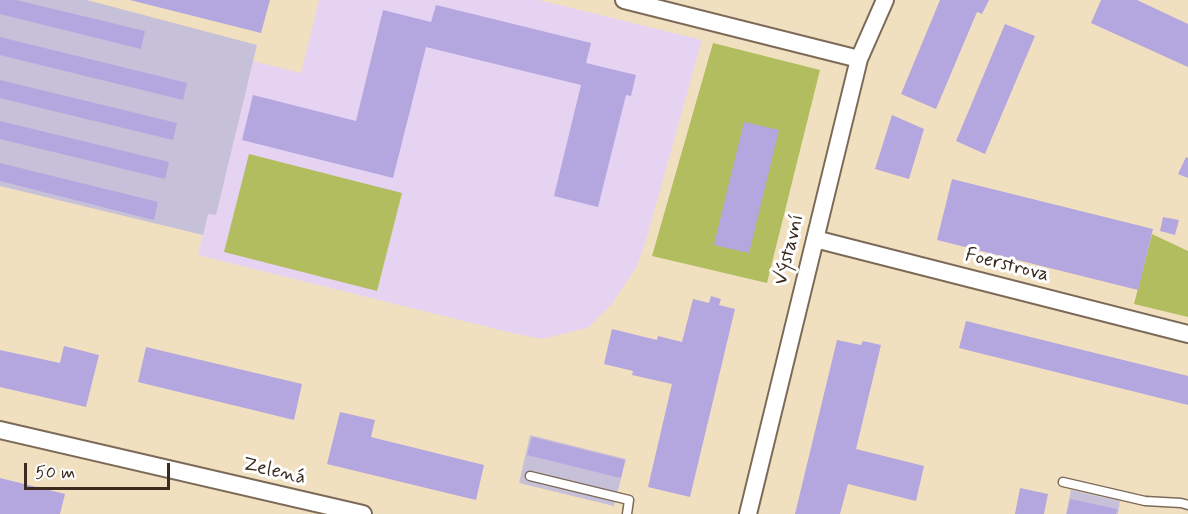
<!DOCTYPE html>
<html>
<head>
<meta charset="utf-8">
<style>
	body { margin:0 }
	#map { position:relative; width:1188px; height:514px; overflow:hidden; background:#f1e0c0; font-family:Mynerve,sans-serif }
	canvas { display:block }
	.scale { position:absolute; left:24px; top:463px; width:146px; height:27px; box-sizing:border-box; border:3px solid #3b2a1e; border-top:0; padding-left:8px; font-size:18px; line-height:21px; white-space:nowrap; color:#3b2a1e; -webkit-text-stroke:4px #fff; paint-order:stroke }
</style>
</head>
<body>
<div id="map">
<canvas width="1188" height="514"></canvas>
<div class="scale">50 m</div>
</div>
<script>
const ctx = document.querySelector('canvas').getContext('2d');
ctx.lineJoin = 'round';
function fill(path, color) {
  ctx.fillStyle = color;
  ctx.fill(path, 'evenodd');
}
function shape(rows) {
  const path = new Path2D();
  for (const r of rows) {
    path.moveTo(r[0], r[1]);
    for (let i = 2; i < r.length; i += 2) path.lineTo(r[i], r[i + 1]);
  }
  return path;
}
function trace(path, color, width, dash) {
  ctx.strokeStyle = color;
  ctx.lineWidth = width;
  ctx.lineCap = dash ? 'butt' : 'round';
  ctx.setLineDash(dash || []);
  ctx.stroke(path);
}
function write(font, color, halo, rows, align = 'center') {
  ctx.font = font + ' Mynerve,sans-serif';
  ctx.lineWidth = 6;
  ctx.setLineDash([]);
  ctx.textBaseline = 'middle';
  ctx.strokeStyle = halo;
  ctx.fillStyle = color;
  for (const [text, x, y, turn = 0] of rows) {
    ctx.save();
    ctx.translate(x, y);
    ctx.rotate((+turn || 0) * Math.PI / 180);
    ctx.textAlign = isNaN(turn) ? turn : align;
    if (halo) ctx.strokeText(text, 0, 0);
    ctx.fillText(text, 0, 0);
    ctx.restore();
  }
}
fill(shape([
	[319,0,539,0,702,40,647,237,637,266,611,305,590,326,587,328,542,339,512,333,198,255,208,213,216,214,253,61,301,73]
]), '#e5d3f1');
fill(shape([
	[0,0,87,0,257,45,216,215,208,214,203,235,0,186],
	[530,435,626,459,614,506,519,483],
	[1071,490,1120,501,1118,514,1066,514]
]), '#c7c0d9');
fill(shape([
	[713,43,820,70,767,283,652,256],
	[249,154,402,193,377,291,224,252],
	[1152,234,1188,251,1188,317,1134,304]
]), '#b1bd5f');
fill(shape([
	[0,0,16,0,145,31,141,49,0,14],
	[130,0,270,0,261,33],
	[940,0,989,0,982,14,977,12,936,109,901,94],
	[1101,0,1137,0,1188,24,1188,67,1091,23],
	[436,5,591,43,586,63,636,75,631,96,626,95,598,207,554,196,581,85,426,47,393,178,242,140,253,95,356,121,383,10,431,22],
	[1005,24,1035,36,985,154,956,141],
	[0,37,187,83,183,100,0,55],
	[0,80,177,123,173,140,0,98],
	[892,115,924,129,909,179,875,169],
	[0,121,169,162,165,179,0,139],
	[744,122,779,130,749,253,714,245],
	[1186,157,1188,158,1188,178,1178,174],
	[0,163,158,202,154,220,0,181],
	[952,179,1153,229,1138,290,937,240],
	[1163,217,1179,220,1175,235,1160,231],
	[711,296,721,299,719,305,735,309,690,497,648,487,672,384,632,375,633,371,604,364,612,329,657,340,658,336,682,342,693,299,709,303],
	[966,321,1188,376,1188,405,959,348],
	[837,340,861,345,863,341,881,345,856,449,924,466,916,501,848,484,840,514,795,514],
	[64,346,99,355,86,407,0,387,0,350,60,363],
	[146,347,302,384,294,420,138,382],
	[340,412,375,420,371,437,484,465,476,500,327,464],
	[532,437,625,460,621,478,527,455],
	[0,478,65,494,60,514,0,514],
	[1020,488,1048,494,1044,514,1015,514],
	[1070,499,1117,509,1116,514,1067,514]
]), '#b4a6df');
const lane = shape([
	[530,476,629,500,627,514],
	[1063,482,1145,501,1181,503,1188,505]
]);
const street = shape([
	[624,0,859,59],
	[815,239,1188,334],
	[0,430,363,514],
	[748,514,859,59,885,0]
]);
trace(lane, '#7b6a57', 11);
trace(street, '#7b6a57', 20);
trace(lane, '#fff', 8);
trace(street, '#fff', 16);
write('20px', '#3b2a1e', '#fff', [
	["Výstavní",790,250,-76],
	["Foerstrova",1007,266,14],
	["Zelená",274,472,13]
]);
</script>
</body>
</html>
